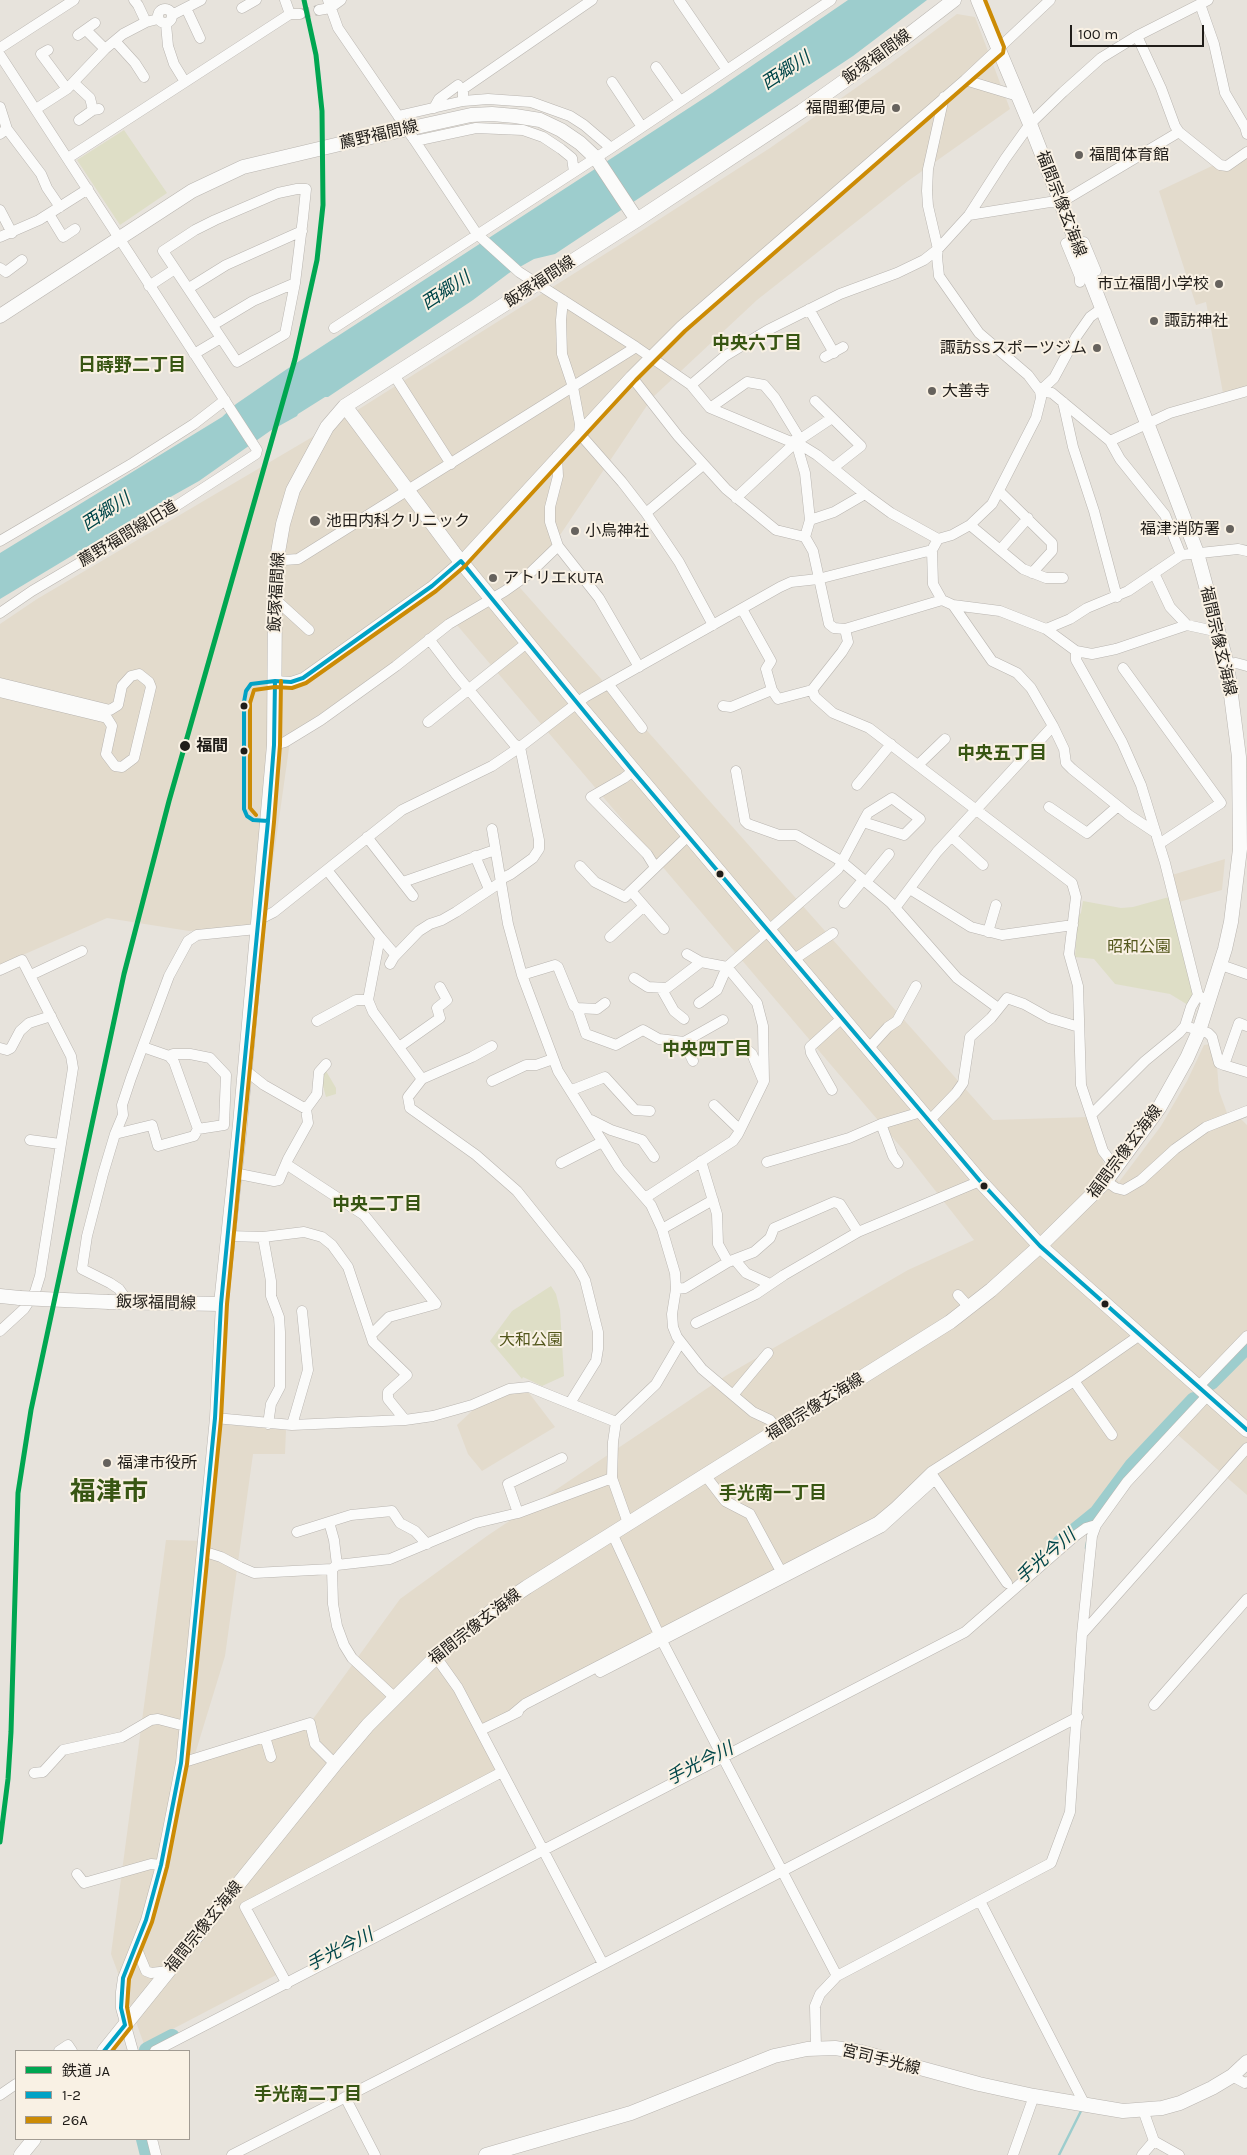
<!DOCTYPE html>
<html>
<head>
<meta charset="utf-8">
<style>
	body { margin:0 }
	#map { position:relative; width:1247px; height:2155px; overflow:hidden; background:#e7e3dc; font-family:Karla,"Noto Sans JP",sans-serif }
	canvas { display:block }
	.legend { position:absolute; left:15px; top:2050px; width:175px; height:90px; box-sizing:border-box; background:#f9f1e4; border:1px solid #a29c93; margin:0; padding:6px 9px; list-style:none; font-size:15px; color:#201d19 }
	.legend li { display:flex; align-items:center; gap:10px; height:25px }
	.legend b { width:25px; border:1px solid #a29c93 }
	.scale { position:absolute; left:1070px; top:25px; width:134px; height:22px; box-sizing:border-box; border:2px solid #201d19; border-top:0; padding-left:6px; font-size:15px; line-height:18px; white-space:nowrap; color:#201d19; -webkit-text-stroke:4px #f9f1e4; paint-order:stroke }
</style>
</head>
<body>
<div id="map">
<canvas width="1247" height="2155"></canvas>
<ul class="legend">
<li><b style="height:6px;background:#00a651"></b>鉄道 JA</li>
<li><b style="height:6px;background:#02a2c5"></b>1-2</li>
<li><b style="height:6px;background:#cc8b05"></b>26A</li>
</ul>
<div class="scale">100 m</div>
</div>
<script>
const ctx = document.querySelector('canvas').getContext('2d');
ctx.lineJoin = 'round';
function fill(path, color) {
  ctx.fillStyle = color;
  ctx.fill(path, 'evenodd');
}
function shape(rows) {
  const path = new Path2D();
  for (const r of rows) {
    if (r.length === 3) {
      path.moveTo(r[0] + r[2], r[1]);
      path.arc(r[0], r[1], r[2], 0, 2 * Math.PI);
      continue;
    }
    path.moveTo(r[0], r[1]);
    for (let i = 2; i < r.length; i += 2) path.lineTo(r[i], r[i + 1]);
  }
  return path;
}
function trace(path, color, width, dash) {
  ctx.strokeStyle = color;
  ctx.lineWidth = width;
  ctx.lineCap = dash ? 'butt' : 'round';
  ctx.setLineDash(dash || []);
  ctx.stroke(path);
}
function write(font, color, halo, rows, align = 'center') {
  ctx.font = font + ' Karla,"Noto Sans JP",sans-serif';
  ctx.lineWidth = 4;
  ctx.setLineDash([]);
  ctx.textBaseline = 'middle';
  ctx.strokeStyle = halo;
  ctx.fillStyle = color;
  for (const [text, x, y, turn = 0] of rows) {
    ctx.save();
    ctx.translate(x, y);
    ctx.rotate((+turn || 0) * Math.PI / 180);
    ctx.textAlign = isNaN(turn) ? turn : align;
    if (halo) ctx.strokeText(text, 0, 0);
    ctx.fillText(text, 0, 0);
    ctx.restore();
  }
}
fill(shape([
	[957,14,975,17,1010,109,908,181,757,300,652,398,554,544,514,581,993,1120,1088,1117,1104,1164,1119,1182,1161,1126,1187,1081,1204,1045,1211,1044,1217,1066,1219,1091,1227,1113,1240,1118,1247,1125,1247,1495,1171,1429,1097,1512,1012,1583,932,1469,882,1516,476,1730,498,1770,242,1906,276,1975,144,2044,111,1954,166,1540,207,1541,219,1424,286,1430,285,1454,253,1454,225,1656,192,1764,313,1719,400,1599,487,1536,727,1375,908,1270,974,1240,905,1152,451,618,394,663,291,734,267,904,248,926,189,931,107,918,0,965,0,624,37,599,348,416,624,242,770,148,890,64],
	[1247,157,1247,388,1223,393,1206,302,1196,305,1159,191,1214,165],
	[1225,859,1222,890,1179,902,1172,875],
	[521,1392,529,1393,555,1427,482,1471,468,1454,457,1425,474,1409,513,1393]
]), '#e3dbcc');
fill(shape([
	[124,130,167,193,120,225,77,160],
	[1169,897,1194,995,1188,1005,1170,994,1115,984,1094,959,1075,957,1078,916,1081,913,1083,901,1121,908,1133,907],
	[326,1071,336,1088,336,1094,326,1097,323,1086,323,1074],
	[551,1286,556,1294,560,1310,564,1376,542,1386,523,1377,522,1379,490,1341,512,1311]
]), '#dedec6');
fill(shape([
	[848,0,927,0,853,56,555,254,534,259,509,273,473,300,328,397,325,397,298,414,297,416,270,431,199,481,158,504,0,599,0,553,222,417,236,404,287,369,712,93]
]), '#9dcdcd');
trace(shape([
	[1086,1548,1088,1537],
	[1059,2155,1082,2109]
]), '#9dcdcd', 2.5);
trace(shape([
	[1211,1382,1247,1346],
	[1060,1543,1097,1513,1132,1466,1194,1400],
	[147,2050,172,2037],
	[144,2139,148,2155]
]), '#9dcdcd', 16);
trace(shape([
	[300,14,319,10]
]), '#bfbbb5', 10, [10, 5]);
const minor = shape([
	[134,0,138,5,146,22],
	[285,0,290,14],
	[328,0,338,28,401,120],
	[679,0,727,70],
	[1200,4,1214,44,1225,93,1245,127,1247,134],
	[186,8,200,38],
	[242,8,256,0],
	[165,16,7],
	[319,10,330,8,341,0],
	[172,15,201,0],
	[166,24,168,46,174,64,185,82],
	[86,30,105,49],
	[78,35,95,23],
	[1137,36,1161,88,1175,126,1179,132,1220,165,1227,166,1247,152],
	[115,41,135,63,144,77],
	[0,48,74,0],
	[48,50,41,54,67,89],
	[0,55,257,450,256,454,176,506,32,591,0,613],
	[656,67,680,101],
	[965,80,1018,96],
	[612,82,642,127],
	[74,83,90,98,93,110],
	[463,101,463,89,592,0],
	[0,107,7,129],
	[434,108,439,99,458,85],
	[36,109,67,89,105,49,123,34,146,22,158,19],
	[398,116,463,101,488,99,531,102,570,116,584,125,611,148],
	[79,120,93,110,99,109],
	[0,134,7,129,41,174,47,188,60,207],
	[413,138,477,234,519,272,636,347,691,385,710,408,789,441,796,442,817,455,865,494,891,513,938,539,952,535,970,525,992,504,1036,418,1041,398,1040,391,1028,375,979,333,939,276,937,257,938,249,928,206,927,191,928,169,944,97],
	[415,141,476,128,523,130,543,137,561,149,572,158,574,172],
	[68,158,290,14,300,14],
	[297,189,306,189,303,218,295,283,285,334,237,362,163,251,195,230,215,220,278,193,297,189],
	[0,210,12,233],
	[49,214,63,237,75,229],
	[969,215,1050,202,1060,203,1179,132],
	[0,237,39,220,88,189],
	[1084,242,1096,271],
	[1066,243,1080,277,1080,282],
	[0,268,6,272,22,260],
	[149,286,175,269],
	[189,288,226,265,302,231],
	[563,300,561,320,562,354,573,387,580,424,579,433,622,482,646,513,679,562,713,625],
	[809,309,834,353],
	[213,325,253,301,295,283],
	[334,328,611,148,831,0],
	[194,354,221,338],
	[825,357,843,347],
	[394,375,451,464],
	[631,376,678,436,726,489,776,530,805,537,813,551,829,624,834,628,845,629,942,600,953,605,1000,611,1046,629,1076,651,1092,654,1116,649,1187,625,1219,632],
	[691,385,725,356,768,330,840,294,897,273,924,260,938,249,969,215,1005,159,1030,124,1063,92,1101,58,1137,36,1208,0],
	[1040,391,1052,393,1110,441,1120,459,1165,515,1181,555],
	[1040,391,1054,378,1076,337,1090,317,1101,309],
	[815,401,861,446,833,468],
	[1063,402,1073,447,1094,511,1117,597],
	[710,408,747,382,764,385,775,398,797,434,796,442,805,473,810,520,805,537],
	[1110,441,1170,413,1247,391],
	[557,456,558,476,550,507,550,522,558,546,599,598,639,667],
	[1000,492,1052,543,1052,551,1032,573],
	[736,498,796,442,832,418],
	[646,513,703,465],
	[810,520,834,512,865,494],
	[970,525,1023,569,1046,578,1063,578],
	[0,541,133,463,194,424,225,400],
	[932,550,933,584,942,600],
	[1000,550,1028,518],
	[277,558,284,560,298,559,636,347],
	[1154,573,1170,607,1187,625],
	[275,599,309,630],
	[953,605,992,661,1017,673,1031,688,1053,726,1064,749,1066,763,1072,769,1129,815,1156,833],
	[742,609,771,661,766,669,772,690,778,699,812,690,842,652,848,642,845,629],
	[1046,629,1070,619,1087,608,1128,591,1181,555,1238,549,1247,551],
	[429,639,455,673,514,744,520,747,539,840,539,849,533,858,511,874,501,879],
	[1076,651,1076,660,1122,742,1141,785,1165,863,1198,995,1209,1003],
	[1227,664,1236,663,1247,666],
	[1123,668,1221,803,1159,844],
	[275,681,291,682,303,678,432,586,461,561,631,376,681,326,965,80,1050,0],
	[0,683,110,710,118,705,122,686,131,676,139,674,149,682,151,687,134,758,122,767,115,766,106,754,112,726,107,718,0,692],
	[609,685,642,728],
	[812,690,815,697,833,713,869,728,1072,883,1076,897,1069,954,1078,986,1081,1085,1103,1151,1116,1168],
	[723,706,731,707,772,690],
	[428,722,528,642],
	[274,745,285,742,321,720,396,666,449,624,505,591,529,574,558,546],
	[918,765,945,739],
	[633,771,624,778,591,797,647,854,655,867],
	[736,771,745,821,748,824,779,835,796,835,841,861,891,903,957,978,998,1008],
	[857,785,891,744],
	[1049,807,1087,833,1118,806],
	[492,829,508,924,522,975,558,1071,619,1168,651,1205,662,1229,675,1273,676,1289,672,1314,673,1327,677,1337,702,1369,753,1412,770,1420,778,1430],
	[367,837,413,896],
	[952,837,983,865],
	[475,856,489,889],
	[580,866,595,882,625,897,631,891,664,929],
	[327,870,380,937,368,1000,373,1012,422,1079],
	[403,882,495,850],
	[866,882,889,854],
	[910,889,971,927,1002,935,1073,925],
	[631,891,688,836],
	[844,903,863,880],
	[895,908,937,852,1053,726],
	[258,920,274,912,402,810,492,766,520,747,585,697,780,587,791,582,818,579,932,550,938,539],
	[988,932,996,905],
	[380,937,392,951],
	[610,937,644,906],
	[793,960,833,933],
	[390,964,394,957,419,931,430,924,442,920,456,912,501,882],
	[1221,965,1247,974],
	[0,970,22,960,71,1056,73,1068,40,1276,35,1292,24,1309,0,1331],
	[31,975,82,951],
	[522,975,555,965,558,967,574,1006,577,1008,597,1009,605,1003],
	[634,978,648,987,667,988,701,962],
	[661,988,674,1011,684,1019],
	[699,1003,717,990,727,967,838,869,863,822,904,835,920,819,892,798,868,813,863,822],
	[577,1008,586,1034,616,1045,643,1030,659,1039,684,1042,723,1020],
	[317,1021,356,1000,368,1000],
	[1185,1026,1208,1033,1212,1037,1219,1063,1224,1065],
	[1247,1026,1239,1023,1224,1065,1247,1072],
	[684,1042,693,1061],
	[742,1045,752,1054,762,1078],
	[492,1046,472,1057,422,1079,408,1097,410,1108,476,1155,517,1191,578,1267,585,1280,598,1332,598,1349,596,1361,570,1403],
	[143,1047,169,1056,173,1054,190,1054,210,1058,226,1075,224,1125,198,1129,174,1062,169,1056],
	[399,1047,440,1018,437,1008,447,1000,440,987],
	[0,1048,7,1050,11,1048,20,1031,29,1023,51,1016],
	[868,1049,888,1027,897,1021,916,986],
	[245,1070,264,1085,306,1109,317,1094,319,1072,326,1064],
	[492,1081,526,1065,536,1065,553,1059],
	[572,1090,605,1077,635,1110,650,1111],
	[832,1090,811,1053,810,1047,842,1018],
	[714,1105,740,1130],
	[1091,1115,1145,1061,1179,1033,1185,1026,1191,1007,1198,995],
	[591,1120,611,1130,642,1140,654,1157],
	[929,1121,956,1093,963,1083,970,1037,991,1018,1007,998,1024,1004,1049,1018,1079,1027],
	[881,1124,893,1156,898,1163],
	[115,1134,152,1125,158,1146,194,1136,198,1129],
	[30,1140,60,1144],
	[701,1161,717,1214,718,1244,728,1262],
	[767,1162,849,1138,881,1124,921,1112],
	[561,1163,602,1142],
	[286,1164,364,1215,436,1304,389,1317,372,1334],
	[234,1173,274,1181,279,1180,288,1159,308,1123,306,1109],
	[1106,1181,1116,1188,1124,1190,1141,1180,1175,1149,1206,1127,1247,1111],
	[645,1198,733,1141,738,1134,764,1081,763,1026,757,1003,727,967,701,962,687,954],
	[662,1229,713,1200],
	[228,1236,263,1237,304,1232,322,1237,332,1245,348,1267,373,1342,407,1375,388,1392,388,1399,405,1420],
	[263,1237,271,1281,271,1296,279,1317,280,1332,280,1387,271,1404,268,1424],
	[735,1260,746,1273,770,1284],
	[676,1289,685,1288,728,1262,754,1252,770,1238,774,1228,834,1202,840,1204,858,1232],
	[958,1295,969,1307],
	[129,1303,119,1289,110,1283,82,1269,87,1236,103,1174,115,1134,123,1115,122,1105,131,1078,169,976,188,941,197,935,257,929],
	[696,1323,756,1294,784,1275,858,1232,980,1181],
	[1074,1381,1112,1435],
	[1198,1387,1247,1336],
	[733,1395,768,1353],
	[215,1418,292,1425,405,1420,433,1416,472,1405,509,1389,529,1387,616,1422],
	[292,1425,308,1370,302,1311],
	[931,1473,1007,1583],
	[705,1475,725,1501,750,1514,784,1577],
	[518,1513,508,1484,562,1458],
	[329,1522,334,1540,337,1565],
	[628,1523,612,1478,613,1442,616,1422,656,1384,680,1343],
	[297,1532,351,1515,392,1511,400,1523,415,1531,427,1544],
	[612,1533,662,1641,837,1976],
	[202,1551,221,1557,240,1567,254,1573,332,1569,337,1565,390,1559,476,1523,518,1513,612,1478],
	[332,1569,333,1604,337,1626,344,1645,352,1658,394,1697],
	[1082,1634,1247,1448],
	[436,1657,458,1688,603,1964],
	[600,1672,882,1527,935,1479],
	[1154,1705,1247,1599],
	[513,1714,525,1704,877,1522,895,1507,931,1472,1074,1381,1140,1335],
	[481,1730,518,1712],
	[265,1737,271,1757],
	[181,1763,310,1723,315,1744,335,1764],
	[34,1773,43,1772,63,1750,122,1737,151,1720,158,1719,185,1726],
	[77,1874,84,1883,151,1864,161,1865],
	[980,1901,1085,2105],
	[136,1947,146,1971,151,1973,169,1971],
	[287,1984,245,1907,502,1772],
	[816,2048,815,2006,820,1994,837,1976,1051,1863,1070,1812,1082,1634,1092,1536,1096,1525,1127,1482,1208,1395],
	[59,2051,68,2045,72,2051],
	[133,2051,121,2008,121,1992,123,1978,146,1920,161,1865,181,1763,215,1418,221,1304],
	[155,2051,965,1632,1075,1536,1086,1528,1096,1525],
	[1232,2076,1245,2083,1247,2082],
	[0,2095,16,2084],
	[345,2097,375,2155],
	[1143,2110,1154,2141,1179,2155],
	[152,2139,156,2155],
	[232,2155,477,2030,1078,1717],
	[1013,2155,1034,2096],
	[1142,2155,1154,2141]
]);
const major = shape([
	[0,316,192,191,243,167,344,143,471,115,492,114,515,116,540,120,561,130,580,143,596,158,637,220],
	[345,406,454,553,571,696,980,1181,1040,1246,1247,1430],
	[0,1296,20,1298],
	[109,1302,221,1304,240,1124,274,745,275,599,277,558,283,524,293,490,327,427,345,406,637,220,802,111,902,40,954,0],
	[104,2051,335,1764,368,1725,436,1657,493,1610,527,1587,950,1322,991,1290,1040,1246,1106,1181,1159,1108,1187,1058,1199,1031,1225,949,1231,922,1240,849,1239,757,1227,664,1197,553,1174,492,1030,124,978,0],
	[21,2155,34,2139],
	[486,2155,631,2113,774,2056,807,2049,835,2048,861,2052,979,2084,1034,2096,1123,2111,1162,2108,1180,2103,1212,2088,1232,2076,1247,2062]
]);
trace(minor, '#b9b5b0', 11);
trace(major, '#b9b5b0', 15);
trace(minor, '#fbfbfa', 10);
trace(major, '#fbfbfa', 14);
const minorBridge = shape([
	[401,121,413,138]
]);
const majorBridge = shape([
	[20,1298,109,1302]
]);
trace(minorBridge, '#b9b5b0', 11, []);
trace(majorBridge, '#b9b5b0', 15, []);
trace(minorBridge, '#fbfbfa', 10);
trace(majorBridge, '#fbfbfa', 14);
trace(shape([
	[268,821,253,820,247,816,244,809,244,702,246,691,251,684,275,681,291,682,303,678,432,586,461,561,633,771,980,1181,1040,1246,1247,1430],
	[104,2051,125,2025,121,2008,123,1978,146,1920,161,1865,181,1763,215,1418,221,1304,268,821,274,745,275,681]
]), '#02a2c5', 4);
trace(shape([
	[256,815,250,808,250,703,254,690,275,687,292,688,306,683,436,591,465,566,636,380,685,331,1003,53,1004,47,985,0],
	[112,2051,131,2027,127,2007,129,1979,152,1922,167,1867,187,1764,221,1419,227,1304,274,822,280,745,281,681]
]), '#cc8b05', 4);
trace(shape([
	[0,1842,8,1779,11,1732,18,1493,31,1410,124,974,169,801,295,359,317,260,323,205,322,111,316,55,304,0]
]), '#00a651', 5);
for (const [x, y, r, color] of [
	[896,108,5,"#66625d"],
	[1079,155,5,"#66625d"],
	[1219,284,5,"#66625d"],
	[1154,321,5,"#66625d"],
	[1097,348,5,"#66625d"],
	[932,391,5,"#66625d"],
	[315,521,6,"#66625d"],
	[1230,529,5,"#66625d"],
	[575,531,5,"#66625d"],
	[493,578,5,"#66625d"],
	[244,706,4.5,"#201d19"],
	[185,746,6,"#201d19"],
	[244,751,4.5,"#201d19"],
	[720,874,4.5,"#201d19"],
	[984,1186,4.5,"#201d19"],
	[1105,1304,4.5,"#201d19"],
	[107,1463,5,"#66625d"]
]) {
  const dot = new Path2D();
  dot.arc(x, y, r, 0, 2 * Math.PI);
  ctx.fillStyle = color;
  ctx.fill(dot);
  trace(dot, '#f9f1e4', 2);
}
write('16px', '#201d19', '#f9f1e4', [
	["飯塚福間線",877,57,-36],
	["薦野福間線",379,135,-13],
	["福間宗像玄海線",1061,204,69],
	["飯塚福間線",540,282,-33],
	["薦野福間線旧道",128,534,-31],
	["飯塚福間線",277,592,-87],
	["福間宗像玄海線",1218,641,77],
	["福間宗像玄海線",1125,1152,-53],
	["飯塚福間線",156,1303,1],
	["福間宗像玄海線",815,1407,-32],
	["福間宗像玄海線",475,1627,-38],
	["福間宗像玄海線",204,1927,-51],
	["宮司手光線",881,2060,14]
]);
write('16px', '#201d19', '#f9f1e4', [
	["福間郵便局",886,108,"right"],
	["福間体育館",1089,155],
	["市立福間小学校",1209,284,"right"],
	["諏訪神社",1164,321],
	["諏訪SSスポーツジム",1087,348,"right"],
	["大善寺",942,391],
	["池田内科クリニック",326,521],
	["福津消防署",1220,529,"right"],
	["小烏神社",585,531],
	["アトリエKUTA",503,578],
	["福津市役所",117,1463]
], 'left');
write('bold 16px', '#201d19', '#f9f1e4', [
	["福間",196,746]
], 'left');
write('16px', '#53571c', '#f9f1e4', [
	["昭和公園",1139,947],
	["大和公園",531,1340]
]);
write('italic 18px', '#014649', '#f9f1e4', [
	["西郷川",786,71,-33],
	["西郷川",446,291,-33],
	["西郷川",106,512,-33],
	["手光今川",1046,1557,-41],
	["手光今川",700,1764,-27],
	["手光今川",340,1950,-27]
]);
write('bold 18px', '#385613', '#f9f1e4', [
	["中央六丁目",757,344],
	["日蒔野二丁目",132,366],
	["中央五丁目",1002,754],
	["中央四丁目",707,1050],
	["中央二丁目",377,1205],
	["手光南一丁目",773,1494],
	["手光南二丁目",308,2095]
]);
write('bold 26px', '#385613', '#f9f1e4', [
	["福津市",109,1493]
]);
</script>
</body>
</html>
